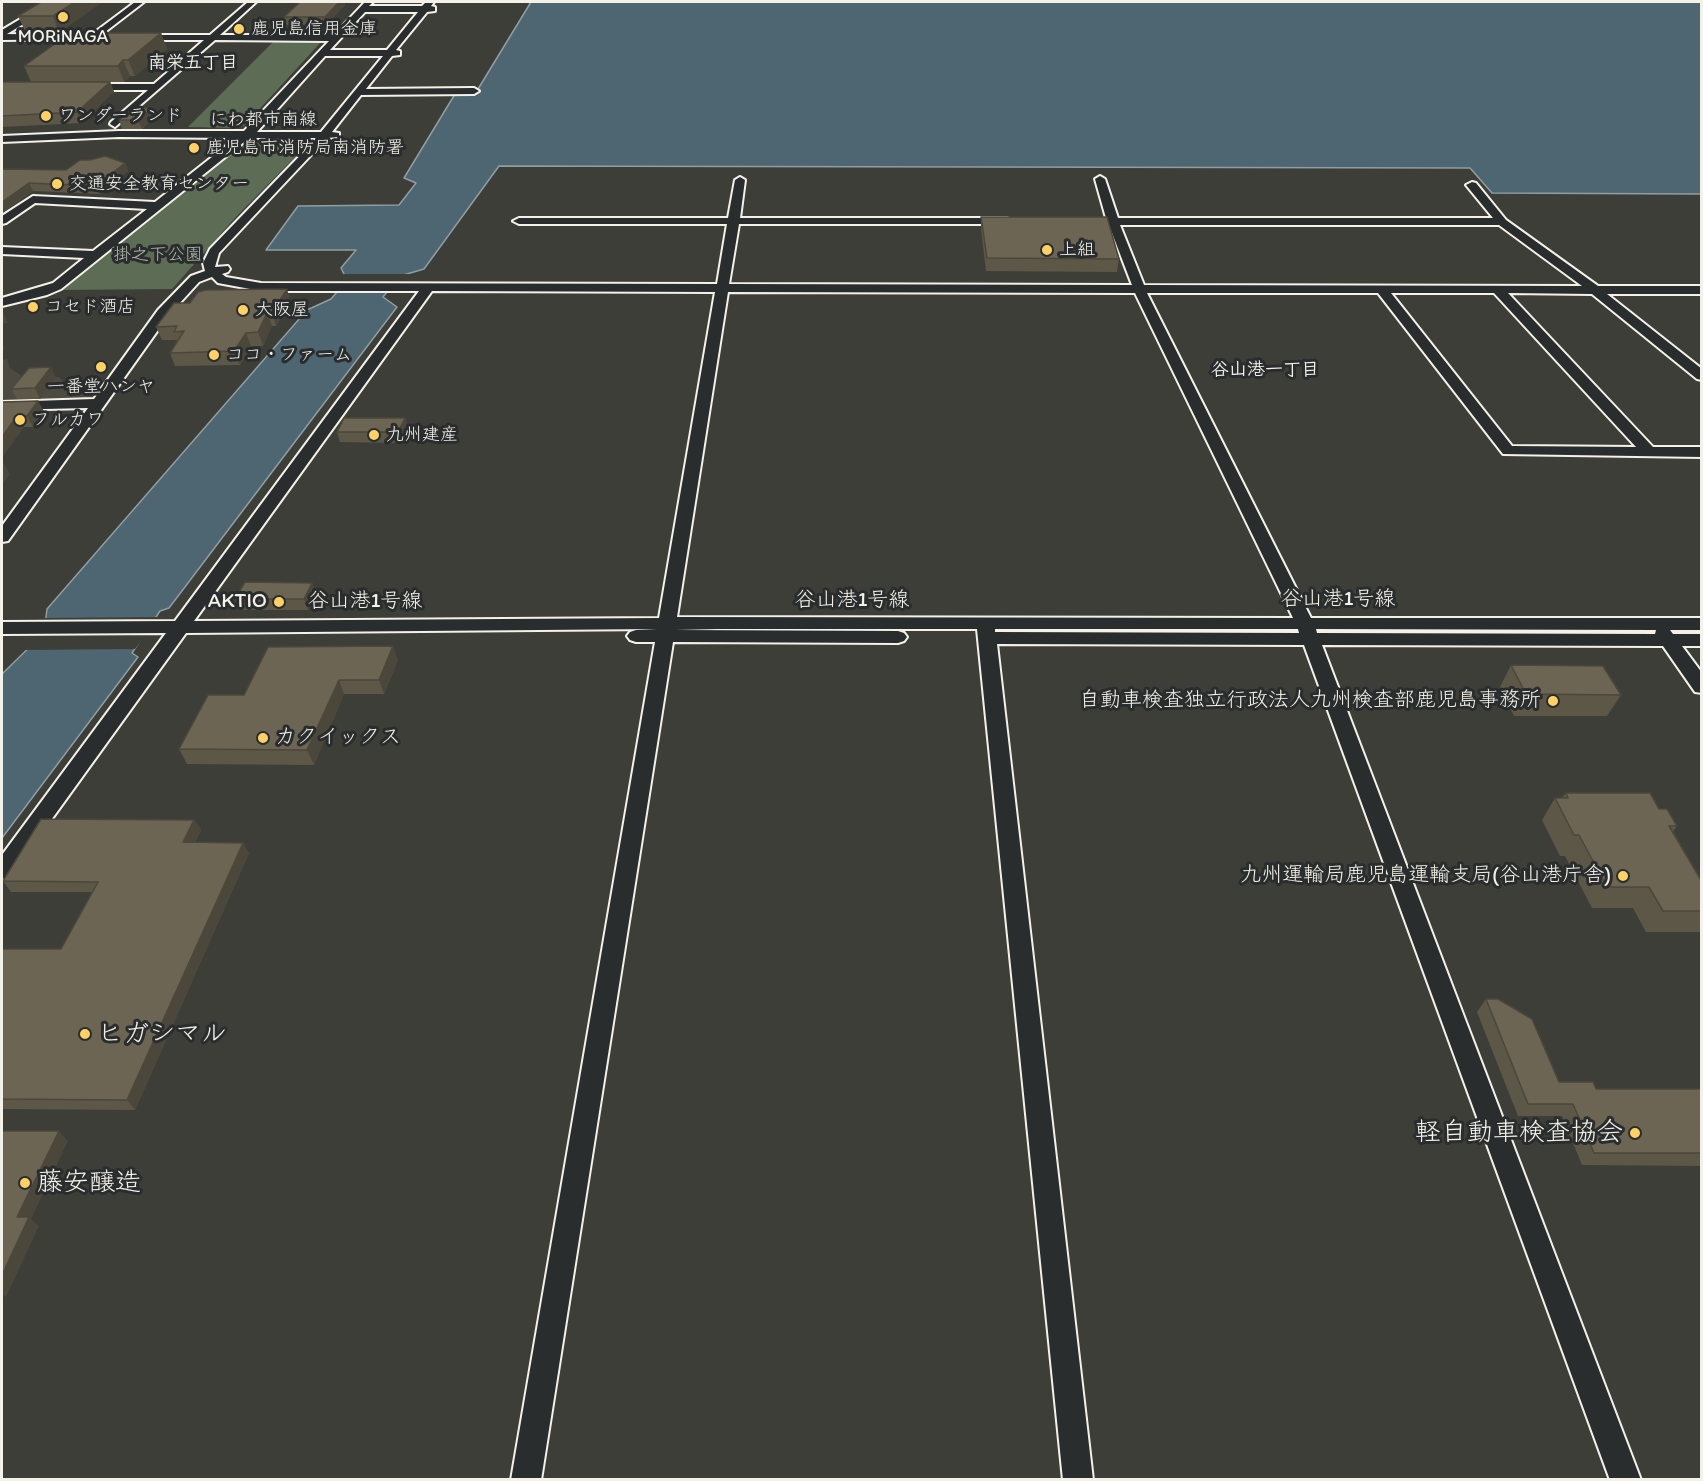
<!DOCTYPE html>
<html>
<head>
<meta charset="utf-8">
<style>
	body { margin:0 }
	#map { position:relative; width:1703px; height:1481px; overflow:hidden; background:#3e3e39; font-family:Itim,sans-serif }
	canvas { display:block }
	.frame { position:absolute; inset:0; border:3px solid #f4f1e8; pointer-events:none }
</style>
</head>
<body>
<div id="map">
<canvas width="1703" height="1481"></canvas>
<div class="frame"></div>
</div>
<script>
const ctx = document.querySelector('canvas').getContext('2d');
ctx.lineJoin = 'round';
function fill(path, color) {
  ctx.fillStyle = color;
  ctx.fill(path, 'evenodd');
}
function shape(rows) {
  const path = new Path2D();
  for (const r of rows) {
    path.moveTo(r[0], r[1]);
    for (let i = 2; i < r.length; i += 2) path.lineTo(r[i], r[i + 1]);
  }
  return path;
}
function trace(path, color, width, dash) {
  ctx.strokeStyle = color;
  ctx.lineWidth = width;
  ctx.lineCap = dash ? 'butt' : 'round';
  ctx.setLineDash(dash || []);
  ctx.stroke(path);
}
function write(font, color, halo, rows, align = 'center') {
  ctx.font = font + ' Itim,"Klee One",sans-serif';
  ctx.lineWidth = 6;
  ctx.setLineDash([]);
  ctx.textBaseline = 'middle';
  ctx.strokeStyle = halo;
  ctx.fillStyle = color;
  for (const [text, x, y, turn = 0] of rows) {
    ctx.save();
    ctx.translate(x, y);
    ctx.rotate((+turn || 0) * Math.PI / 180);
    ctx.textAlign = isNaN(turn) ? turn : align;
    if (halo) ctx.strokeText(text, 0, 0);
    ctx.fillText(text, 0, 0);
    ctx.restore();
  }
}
fill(shape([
	[7,359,10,368,23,377,59,377,65,383,103,383,91,398,84,400,2,401,2,360]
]), '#4c4a41');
fill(shape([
	[279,40,321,42,244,126,237,128,188,127,273,42],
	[254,142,294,142,304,148,235,218,172,289,59,290,241,144]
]), '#5d6c55');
const water = shape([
	[531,2,1701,2,1701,194,1492,193,1470,168,499,166,424,269,400,276,383,297,397,307,169,608,160,611,132,653,138,657,2,838,2,674,44,633,47,609,307,310,331,299,347,280,341,268,356,250,266,250,298,206,399,205,416,183,404,178,455,94,475,94,531,2]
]);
fill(water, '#4e6672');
trace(water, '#909ea1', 1.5);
fill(shape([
	[341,274,417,274,402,279,391,292,332,292,343,279],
	[160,617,135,649,22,650,41,631,44,618]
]), '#3e3e39');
const minor = shape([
	[135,2,144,2,96,39,2,40,2,34,91,35,135,2],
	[248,2,256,2,220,35,334,35,365,2,373,2,369,6,422,6,426,2,434,2,431,6,435,7,435,11,427,12,396,50,400,51,400,55,392,56,366,89,474,88,479,91,474,94,361,95,332,132,339,133,339,137,327,138,219,253,215,267,228,266,230,269,228,272,222,274,226,277,261,283,717,284,727,224,519,224,513,221,519,218,728,218,735,180,740,177,745,180,740,218,1007,218,1013,221,1007,224,739,224,729,284,1132,285,1109,225,1098,223,1096,221,1106,218,1095,179,1100,176,1105,179,1118,218,1493,218,1466,185,1472,182,1476,183,1506,220,1598,286,1702,286,1702,294,1607,294,1702,369,1702,380,1697,379,1592,294,1508,293,1653,447,1702,447,1702,457,1503,454,1378,293,1147,293,1311,618,1702,618,1702,630,1670,630,1673,634,1702,634,1702,646,1682,646,1702,673,1702,693,1695,692,1663,646,1322,645,1641,1480,1610,1480,1304,645,997,644,1093,1480,1063,1480,977,629,718,629,675,630,898,631,904,633,907,637,904,641,898,643,673,642,541,1480,511,1480,655,642,636,642,630,640,627,636,630,632,636,630,657,629,186,633,10,877,2,879,2,855,166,633,2,634,2,622,175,621,419,291,261,291,218,283,212,277,199,282,168,316,8,541,2,542,2,526,88,408,2,410,2,402,94,399,158,310,191,276,205,271,203,263,210,249,317,138,249,138,61,289,47,295,2,306,2,298,53,283,84,258,2,254,2,247,93,251,147,209,35,203,6,223,2,224,2,216,33,196,155,202,236,138,119,137,2,142,2,136,119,131,244,131,329,41,215,40,115,127,110,124,111,122,148,90,87,90,82,87,87,84,154,84,204,40,138,40,134,37,135,35,210,35,248,2],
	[365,12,418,12,387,50,330,50,365,12],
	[325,56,383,56,321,132,257,132,325,56],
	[1120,225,1499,225,1582,286,1144,285,1120,225],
	[432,291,715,292,659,618,194,621,432,291],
	[728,292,1135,293,1293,618,677,617,728,292],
	[1391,293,1494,293,1636,447,1512,446,1391,293],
	[995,629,1298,629,1299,633,995,632,995,629],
	[1316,629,1656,630,1655,634,1317,633,1316,629]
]);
const major = shape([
	[49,2,60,2,2,37,2,30,49,2]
]);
trace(minor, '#f4f1e8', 4);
trace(major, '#f4f1e8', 4);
fill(minor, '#2a2d2e');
fill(major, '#2a2d2e');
fill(shape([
	[300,2,344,2,345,5,327,24,287,25,284,17],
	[101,3,59,32,25,31,18,16],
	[161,33,167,49,135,76,130,76,124,82,110,82,114,92,81,123,2,127,2,82,31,82,24,66],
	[152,108,155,116,142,129,122,129,119,120],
	[125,163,128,171,100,194,33,191,2,213,2,169,66,170],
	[981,217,1119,259,1117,272,986,271,981,229],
	[291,302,276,326,272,326,263,346,251,346,240,365,175,366,170,353,178,341,177,340,162,340,156,327],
	[56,378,40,399,17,399,11,389],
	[2,402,45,413,33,427,24,427],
	[405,418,408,429,401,443,340,442,337,432],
	[312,583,316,594,308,610,240,610,235,599],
	[398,660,384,694,344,694,314,765,187,764,179,749,244,695],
	[1511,665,1621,695,1607,716,1514,716,1500,687],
	[1566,793,1659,809,1677,826,1673,831,1701,880,1701,932,1646,932,1633,908,1592,908,1565,856,1560,856,1542,820,1555,798,1562,798],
	[194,820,201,830,195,842,249,853,135,1110,2,1109,2,949,61,949,92,892,11,892,3,881],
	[1486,999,1559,1082,1596,1089,1701,1089,1701,1166,1582,1165,1562,1116,1518,1116,1477,1012]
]), '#5d5748');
fill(shape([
	[75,2,100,2,101,3,59,32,53,16],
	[339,2,344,2,345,5,327,24,325,17],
	[161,33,167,49,135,76,128,60],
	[123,60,130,76,124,82,118,66],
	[110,82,114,92,81,123,77,112],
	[152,108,155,116,142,129,138,120],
	[125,163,128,171,100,194,96,186],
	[29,183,33,191,2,213,2,202],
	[287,289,291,302,276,326,272,313],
	[2,310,8,323,2,324],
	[267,313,272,326,263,346,258,332],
	[246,333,251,346,240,365,234,351],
	[2,336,4,350,2,350],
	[51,367,56,378,40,399,35,388],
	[38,401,45,413,33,427,27,416],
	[17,416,24,427,2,458,2,437],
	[405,418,408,429,401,443,398,432],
	[3,462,10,474,2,484,2,463],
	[312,583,316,594,308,610,304,599],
	[393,646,398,660,384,694,379,680],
	[339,680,344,694,314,765,307,750],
	[194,820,201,830,189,853,183,842],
	[243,843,249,853,135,1110,127,1100],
	[59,1131,68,1141,31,1219,39,1226,6,1297,2,1294,2,1275,17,1217]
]), '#4c473b');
const building = shape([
	[41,2,75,2,53,16,18,16,41,2],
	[300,2,339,2,325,17,284,17,300,2],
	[70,33,161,33,128,60,123,60,118,66,24,66,70,33],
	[2,82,110,82,77,112,2,116,2,82],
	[133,108,152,108,138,120,119,120,133,108],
	[105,156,125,163,96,186,29,183,2,202,2,169,66,170,80,160,90,160,105,156],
	[981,217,1107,217,1119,259,987,258,981,217],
	[287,289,272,313,267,313,258,332,246,333,234,351,170,353,184,331,174,332,177,326,156,327,174,303,190,303,198,292,206,290,287,289],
	[51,367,35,388,11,389,29,368,51,367],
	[38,401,27,416,17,416,2,437,2,402,38,401],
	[344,418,405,418,398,432,337,432,344,418],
	[245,582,312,583,304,599,235,599,245,582],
	[393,646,379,680,339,680,307,750,179,749,208,695,244,695,268,647,393,646],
	[1511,665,1603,666,1621,695,1526,694,1511,665],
	[1566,793,1650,793,1659,809,1667,809,1677,826,1669,826,1701,880,1701,911,1663,911,1649,887,1607,887,1579,835,1574,835,1555,798,1568,798,1566,793],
	[41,819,194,820,183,842,243,843,127,1100,2,1099,2,949,61,949,98,882,3,881,41,819],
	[1486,999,1498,999,1532,1019,1559,1082,1593,1082,1596,1089,1701,1089,1701,1153,1594,1153,1573,1104,1528,1104,1486,999],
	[2,1131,59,1131,17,1217,29,1217,2,1275,2,1131]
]);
fill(building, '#6c6554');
trace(building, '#4c473b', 1.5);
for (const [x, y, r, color] of [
	[63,17,6,"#ffd166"],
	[239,29,6,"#ffd166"],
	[46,116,6,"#ffd166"],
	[194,148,6,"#ffd166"],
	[57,184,6,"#ffd166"],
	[1047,250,6,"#ffd166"],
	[33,307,6,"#ffd166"],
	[243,310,6,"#ffd166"],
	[214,355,6,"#ffd166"],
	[101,367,6,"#ffd166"],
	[20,420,6,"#ffd166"],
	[374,435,6,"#ffd166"],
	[279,602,6,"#ffd166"],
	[1553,701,6,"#ffd166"],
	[263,738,6,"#ffd166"],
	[1623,876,6,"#ffd166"],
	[85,1034,6,"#ffd166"],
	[1635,1133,6,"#ffd166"],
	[25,1183,6,"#ffd166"]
]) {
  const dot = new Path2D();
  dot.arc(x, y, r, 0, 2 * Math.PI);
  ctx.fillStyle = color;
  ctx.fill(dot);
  trace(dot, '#2a2d2e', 2);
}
write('18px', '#f4f1e8', '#2a2d2e', [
	["鹿児島信用金庫",251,29],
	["MORiNAGA",63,37,"center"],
	["ワンダーランド",58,116],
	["鹿児島市消防局南消防署",206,148],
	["交通安全教育センター",69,184],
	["上組",1059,250],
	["コセド酒店",45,307],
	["大阪屋",255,310],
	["ココ・ファーム",226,355],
	["一番堂ハンヤ",101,387,"center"],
	["フルカワ",32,420],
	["九州建産",386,435]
], 'left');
write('bold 18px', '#f4f1e8', '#2a2d2e', [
	["南栄五丁目",193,63],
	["谷山港一丁目",1265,370]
]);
write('18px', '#f4f1e8', '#2a2d2e', [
	["にわ都市南線",263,120]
]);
write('18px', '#b0b5a6', '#2a2d2e', [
	["掛之下公園",158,255]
]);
write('21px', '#f4f1e8', '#2a2d2e', [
	["谷山港1号線",1338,600],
	["谷山港1号線",852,601],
	["谷山港1号線",365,602]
]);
write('21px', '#f4f1e8', '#2a2d2e', [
	["AKTIO",267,602],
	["自動車検査独立行政法人九州検査部鹿児島事務所",1541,701],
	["カクイックス",275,738,"left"],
	["九州運輸局鹿児島運輸支局(谷山港庁舎)",1611,876]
], 'right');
write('26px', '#f4f1e8', '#2a2d2e', [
	["ヒガシマル",97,1034],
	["軽自動車検査協会",1623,1133,"right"],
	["藤安醸造",37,1183]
], 'left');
</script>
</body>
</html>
